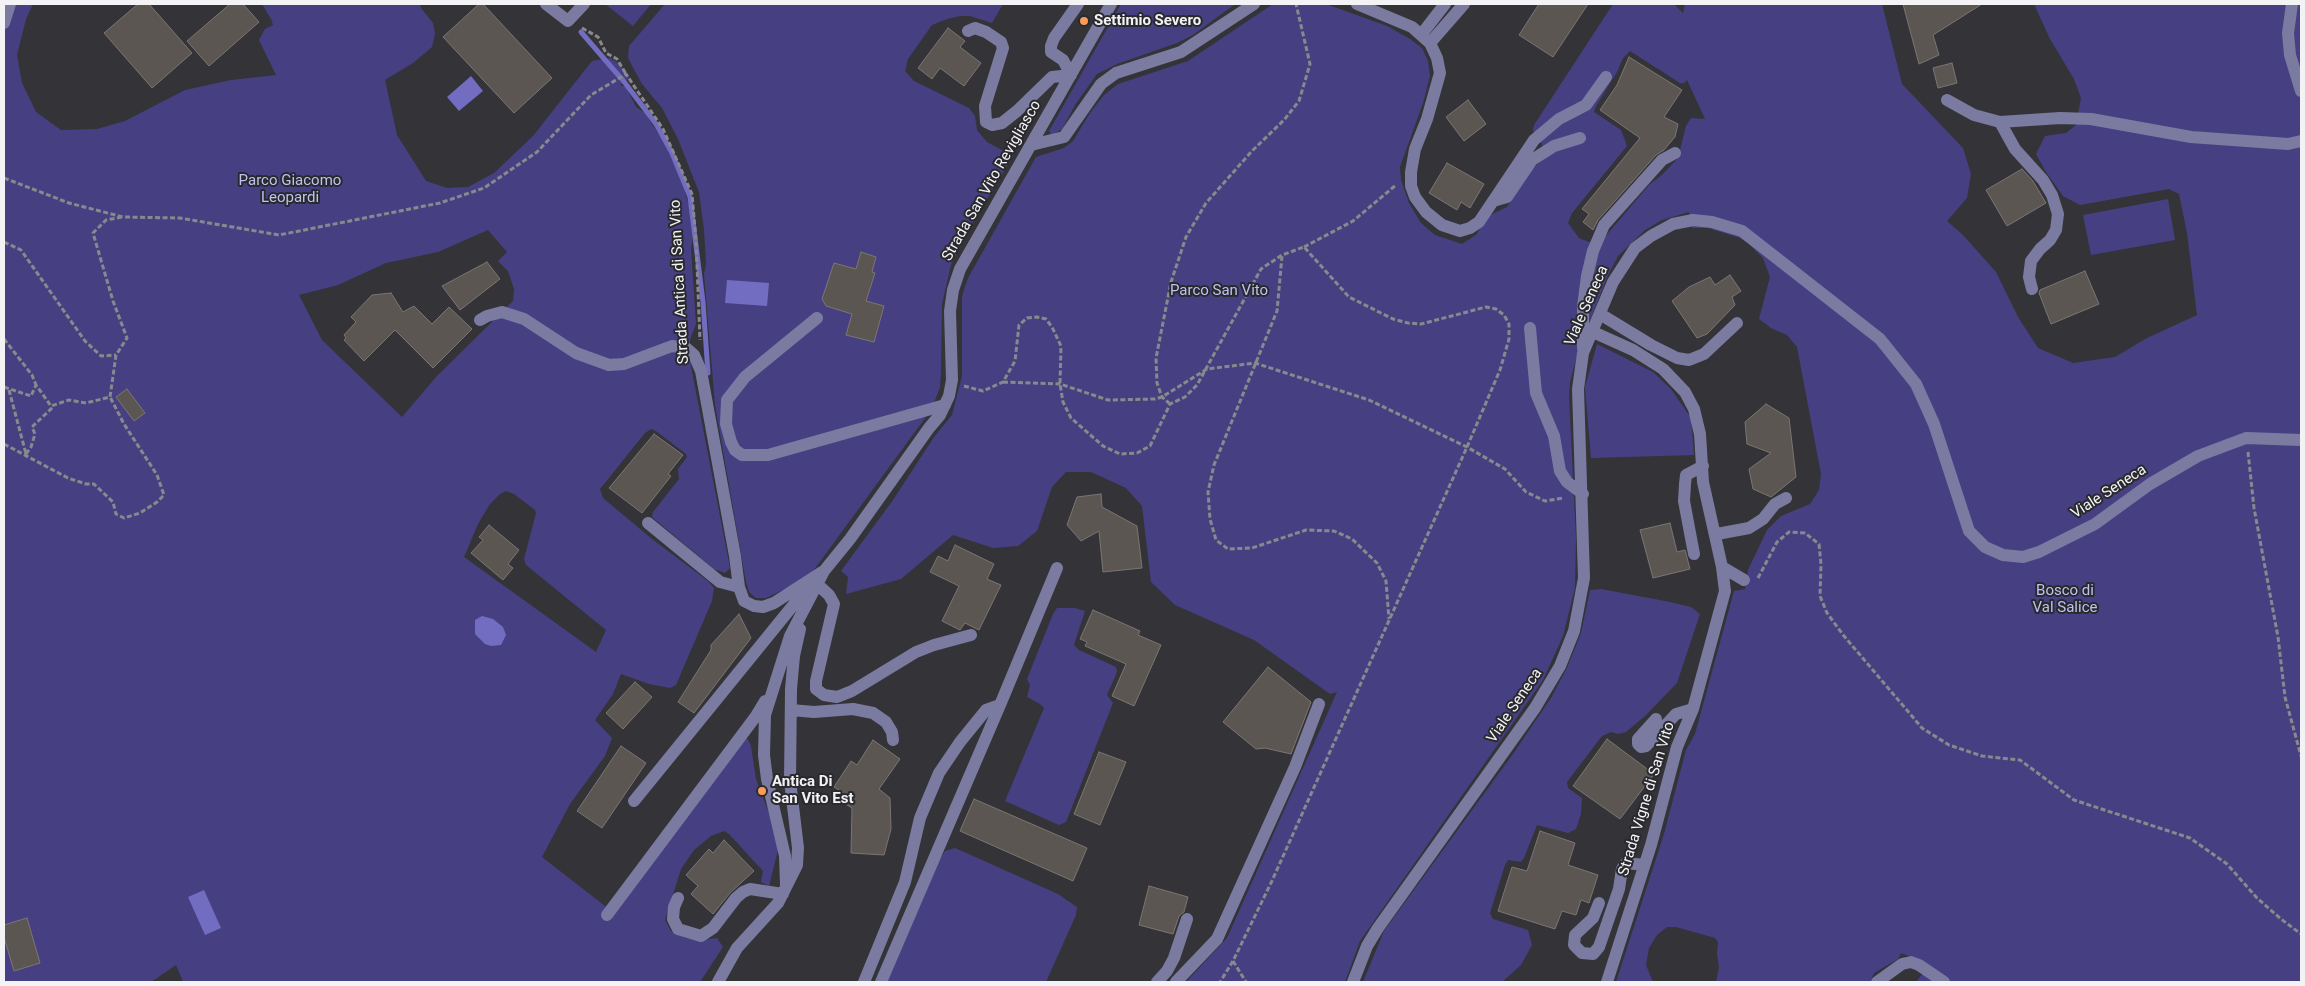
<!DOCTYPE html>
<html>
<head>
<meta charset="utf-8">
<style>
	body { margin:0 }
	#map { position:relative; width:2305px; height:986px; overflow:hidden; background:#333338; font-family:Roboto,sans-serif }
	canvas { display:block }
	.frame { position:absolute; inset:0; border:5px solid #f3f3f6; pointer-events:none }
</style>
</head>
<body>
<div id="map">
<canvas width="2305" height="986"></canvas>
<div class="frame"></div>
</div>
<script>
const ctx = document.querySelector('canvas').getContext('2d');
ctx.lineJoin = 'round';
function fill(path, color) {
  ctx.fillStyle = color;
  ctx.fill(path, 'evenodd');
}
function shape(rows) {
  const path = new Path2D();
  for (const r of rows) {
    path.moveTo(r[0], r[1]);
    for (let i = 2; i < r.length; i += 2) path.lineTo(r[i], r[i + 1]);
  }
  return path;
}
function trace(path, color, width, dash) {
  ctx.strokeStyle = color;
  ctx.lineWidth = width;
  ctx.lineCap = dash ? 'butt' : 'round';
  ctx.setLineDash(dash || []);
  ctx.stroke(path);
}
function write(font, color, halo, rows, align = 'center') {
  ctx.font = font + ' Roboto,sans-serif';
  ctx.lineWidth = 4;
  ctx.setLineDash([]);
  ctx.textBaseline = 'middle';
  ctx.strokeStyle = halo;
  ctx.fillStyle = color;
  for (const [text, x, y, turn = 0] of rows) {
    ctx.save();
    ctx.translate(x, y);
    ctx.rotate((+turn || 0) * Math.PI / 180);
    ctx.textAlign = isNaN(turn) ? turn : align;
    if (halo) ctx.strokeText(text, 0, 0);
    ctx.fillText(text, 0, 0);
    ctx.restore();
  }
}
fill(shape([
	[4,4,33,4,26,19,17,55,22,83,36,112,61,130,97,129,125,121,185,90,231,80,276,75,259,40,265,29,273,25,271,19,262,4,420,4,421,8,433,23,435,34,432,47,413,63,385,80,397,135,426,181,447,188,468,187,494,173,533,136,592,61,610,58,620,64,630,77,620,85,626,87,636,107,645,113,670,152,678,169,690,209,693,232,691,248,696,324,690,340,690,361,730,568,725,573,714,569,652,517,653,512,679,479,678,469,687,457,686,454,656,431,651,429,645,433,600,489,603,498,652,539,708,581,714,588,712,601,676,685,670,688,649,684,621,674,613,694,595,720,612,738,605,756,570,804,542,857,614,913,745,739,748,739,751,746,756,779,775,829,778,850,769,886,761,882,763,871,729,834,724,831,711,836,694,850,681,869,665,920,671,931,687,938,702,940,717,938,723,947,700,982,183,982,176,965,151,982,4,982],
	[488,230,507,252,498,261,508,271,514,289,513,301,436,377,402,417,322,340,299,295,338,285,386,263,438,252],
	[506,491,514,494,535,510,536,513,524,559,526,565,606,630,596,652,464,557,478,524,490,504,500,494],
	[605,4,651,4,633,26],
	[665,4,1003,4,992,23,970,16,960,16,947,19,932,25,908,59,905,71,914,81,969,108,975,116,977,130,987,142,1013,156,963,239,951,265,942,304,941,372,940,387,934,403,928,414,808,578,766,598,756,598,749,592,746,582,715,405,704,274,706,264,704,229,699,192,678,139,662,108,642,84,628,58,629,46],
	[1121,4,1235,4,1193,35,1177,43,1117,64,1097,74,1075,105,1062,129,1052,135,1049,131],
	[1273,4,1326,4,1387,26,1410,39,1422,48,1428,61,1430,76,1423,103,1400,167,1401,180,1409,203,1421,223,1435,235,1462,244,1476,235,1488,216,1507,207,1532,169,1544,158,1542,144,1533,131,1534,125,1613,4,1674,4,1683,13,1685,4,1882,4,1902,84,1963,148,1971,174,1967,198,1947,221,1963,235,1996,272,2018,317,2038,348,2073,363,2115,357,2147,338,2197,315,2187,233,2179,194,2169,189,2080,205,2063,196,2046,172,2036,154,2045,136,2066,133,2076,125,2081,98,2074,79,2050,39,2034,4,2301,4,2301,982,1916,982,1923,973,1925,962,1901,953,1898,959,1874,973,1870,982,1716,982,1719,968,1717,953,1718,942,1715,938,1676,927,1667,927,1657,935,1649,948,1646,965,1653,982,1616,982,1664,834,1686,750,1695,734,1734,591,1745,589,1748,570,1767,530,1781,516,1810,504,1819,490,1821,474,1797,347,1787,335,1771,328,1759,319,1770,277,1763,258,1750,245,1740,238,1708,228,1692,228,1689,212,1662,220,1645,230,1618,256,1608,275,1579,348,1570,382,1569,396,1576,538,1575,588,1563,636,1543,680,1360,941,1345,982,1186,982,1227,938,1337,692,1330,694,1254,640,1175,605,1151,582,1142,506,1126,488,1091,472,1066,472,1052,487,1037,531,1018,546,993,548,953,535,901,579,846,594,848,577,841,571,893,500,934,437,952,415,962,376,962,296,968,278,1036,157,1064,148,1073,141,1090,113,1104,95,1118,84,1188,61],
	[1630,51,1680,83,1684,83,1687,80,1705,119,1691,118,1686,126,1678,158,1663,174,1649,185,1604,238,1589,242,1579,238,1568,223,1572,213,1627,146,1621,130,1594,112,1596,106,1617,72,1623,58],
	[2168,199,2175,240,2091,255,2083,215],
	[1597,344,1653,372,1671,389,1691,418,1694,455,1591,458,1585,387],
	[1601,589,1670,602,1691,607,1700,614,1677,683,1645,716,1626,732,1618,734,1611,732,1602,736,1567,782,1568,788,1582,798,1581,814,1576,829,1568,833,1537,825,1524,858,1521,862,1508,860,1505,865,1490,913,1493,919,1528,930,1532,945,1521,965,1502,982,1363,982,1384,931,1513,754,1551,698,1567,668,1581,633,1590,590],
	[1057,608,1075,608,1085,611,1074,645,1079,650,1116,667,1117,672,1107,695,1113,703,1066,822,1059,825,1005,801,1044,708,1040,704,1027,697,1030,685,1027,679,1053,614],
	[955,848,1058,894,1077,907,1076,915,1046,982,886,982,937,864,945,851]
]), '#464083');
fill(shape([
	[471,76,483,91,459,111,447,97],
	[727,280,769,283,767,306,725,303],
	[482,616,493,619,503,627,506,635,501,645,491,646,485,644,475,634,475,620],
	[204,890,221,928,205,935,188,897]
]), '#726dc1');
trace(shape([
	[581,32,619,76],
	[622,79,656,124,672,153,690,197,703,302,708,373]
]), '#726dc1', 5);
const building = shape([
	[138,4,149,4,192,53,152,88,104,33,138,4],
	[230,4,243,4,259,22,209,66,187,41,230,4],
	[479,4,483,4,552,78,514,113,443,37,479,4],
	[1539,4,1588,4,1553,57,1519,35,1539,4],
	[1903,4,1982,4,1933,35,1939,55,1919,64,1903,4],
	[948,28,965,41,960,47,981,63,964,86,940,68,932,79,918,68,948,28],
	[1629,57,1682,90,1664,117,1678,124,1675,137,1664,150,1656,155,1598,220,1593,230,1583,222,1589,214,1582,209,1640,138,1600,110,1617,85,1629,57],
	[1952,63,1957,83,1938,88,1933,68,1952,63],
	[1468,100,1486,124,1464,141,1446,117,1468,100],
	[1447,163,1484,184,1470,208,1461,202,1457,210,1429,193,1447,163],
	[2022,169,2033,181,2046,203,2007,226,1986,190,2022,169],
	[861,252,876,257,872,272,875,273,866,301,884,306,874,342,846,335,852,314,826,306,822,299,834,263,856,269,861,252],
	[487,262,500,279,460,310,442,286,487,262],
	[2085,271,2099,304,2051,324,2039,293,2040,290,2085,271],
	[1730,275,1741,291,1732,297,1735,305,1707,334,1697,338,1672,301,1689,287,1710,277,1715,285,1730,275],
	[391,293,403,312,414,306,432,324,449,307,472,329,433,368,395,330,364,361,344,340,346,338,344,335,356,322,351,317,372,295,391,293],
	[127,389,145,413,134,421,116,397,127,389],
	[1766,404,1789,418,1796,477,1771,497,1753,489,1749,469,1771,453,1747,444,1745,422,1766,404],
	[654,434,683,455,668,474,671,476,642,513,609,488,654,434],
	[1101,494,1102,507,1137,526,1142,568,1103,572,1099,531,1081,541,1067,525,1077,497,1101,494],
	[1670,523,1677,552,1685,550,1690,569,1653,578,1640,530,1670,523],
	[489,525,519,550,508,564,513,568,503,580,471,553,483,540,479,537,489,525],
	[955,545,994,564,987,579,1001,585,979,630,965,623,960,630,942,621,959,586,930,572,938,556,948,561,955,545],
	[1093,610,1140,631,1138,635,1161,645,1134,706,1112,696,1126,664,1085,646,1087,642,1080,639,1093,610],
	[739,614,751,638,694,713,678,702,711,650,711,645,739,614],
	[1268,667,1311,702,1291,754,1265,748,1256,749,1223,722,1268,667],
	[635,682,652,697,623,729,606,713,635,682],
	[1607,739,1654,774,1620,819,1573,786,1607,739],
	[873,740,900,759,879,789,890,798,891,829,884,855,851,853,852,808,839,800,842,792,834,787,851,761,857,765,873,740],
	[621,746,646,763,602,828,577,811,621,746],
	[1099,752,1126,762,1100,825,1074,814,1099,752],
	[974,799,1087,848,1073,881,960,831,974,799],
	[1540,831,1575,843,1568,865,1598,875,1589,903,1581,900,1576,915,1562,911,1555,929,1498,911,1512,867,1527,871,1540,831],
	[724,840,754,871,730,893,713,914,691,894,698,886,686,875,709,849,713,853,724,840],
	[1149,886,1188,897,1184,912,1179,916,1173,934,1139,925,1149,886],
	[27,918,40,963,14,971,4,937,4,925,27,918]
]);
fill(building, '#5c5653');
trace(building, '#7c7673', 1);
trace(shape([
	[582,28,598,37,606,53,617,59,626,74],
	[4,178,69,203,123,217,180,218,279,235,440,203,484,188,537,152,591,95,626,74,663,129,692,194,696,240,700,340],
	[4,242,21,250,85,341,101,356,116,355],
	[1304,247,1353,221,1396,185],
	[1282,256,1277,311,1214,465,1208,492,1210,519,1216,540,1228,549,1252,548,1306,530,1334,531,1352,539,1377,563,1386,581,1389,619],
	[4,339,32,375,36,385],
	[1003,382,1060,384,1108,400,1155,399,1162,397,1207,369,1255,363,1369,400,1467,447,1505,469,1526,492,1545,501,1563,498],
	[964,386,983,391,1003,382,1015,361,1019,325,1027,318,1037,317,1046,319,1052,327,1061,346,1060,384,1063,402,1071,418,1103,446,1120,454,1137,453,1150,446,1170,404,1185,397,1197,385,1261,269,1282,255,1304,247,1349,297,1393,319,1408,323,1421,324,1486,307,1496,309,1504,315,1509,324,1509,339,1500,370,1467,447,1271,883,1233,961,1220,982],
	[4,387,31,396,36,385,51,406,69,400,86,403,110,397,116,355,127,338,113,301,93,233,106,220,122,217],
	[9,390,26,454],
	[1170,404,1162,397,1157,383,1156,358,1171,282,1186,237,1206,203,1252,151,1284,120,1299,101,1310,64,1296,4],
	[4,444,68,478,86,484,94,484,113,502,116,514,124,518,140,513,157,502,164,495,157,475,124,424,110,397],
	[2248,452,2254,508,2278,637,2285,697,2301,756],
	[26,454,31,447,35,434,32,427,53,407],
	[1758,578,1777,542,1789,532,1805,533,1819,544,1821,564,1820,596,1827,613,1844,636,1922,728,1949,745,1982,756,2020,760,2074,800,2190,838,2227,864,2257,898,2281,919,2301,934],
	[1233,961,1246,982]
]), '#89898d', 3, [5, 2.5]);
trace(shape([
	[546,4,568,21,584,4],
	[1357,4,1412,27,1430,43,1437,58,1440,73,1427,119,1415,149,1411,172,1411,186,1415,197,1426,212,1442,225,1460,231,1470,228,1479,222,1534,140,1559,119,1586,105,1606,77],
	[2292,4,2288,33,2290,55,2301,91],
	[4,23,10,4],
	[968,31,975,28,986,32,1001,42,1003,48,985,106,986,122,992,125,1002,123,1017,111,1052,77,1071,75,1063,60,1051,52,1051,46,1054,38,1078,4],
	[1421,35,1445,4],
	[1430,43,1464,4],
	[1947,100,1974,115,2000,122,2060,118,2091,119,2191,137,2288,144,2301,141],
	[2000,122,2015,149,2043,180,2052,195,2058,214,2056,230,2050,240,2040,249,2031,261,2029,277,2032,289],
	[1031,145,1064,137,1101,84,1116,73,1181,52,1254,4],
	[1493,201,1507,197,1532,160,1554,146,1580,138],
	[1600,314,1651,345,1677,358,1689,360,1704,354,1737,323],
	[817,318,745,377,727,400,726,424,731,442,735,450,742,455,768,455,945,405],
	[480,320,487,316,502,312,524,319,576,353,609,365,624,364,672,346,686,348,694,355,701,371,735,556,739,587,744,601,754,606,763,607,774,603,822,572],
	[1530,328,1536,393,1554,436,1560,471,1567,482,1583,494],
	[1593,332,1633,350,1663,369,1685,392,1694,409,1700,434,1703,482,1722,567,1744,580],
	[1583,348,1583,307,1587,276,1593,251,1604,225,1662,160,1675,153],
	[648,523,720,582,739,587],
	[1717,534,1749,528,1763,519,1775,504,1786,498],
	[1694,554,1684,501,1685,484,1686,475,1703,466],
	[817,584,829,595,834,604,816,681,816,689,824,695,837,697,852,691,916,652,934,645,971,635],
	[791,710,814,712,853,709,873,713,886,722,892,732,893,740],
	[1656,719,1638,739,1638,744,1641,747,1646,746,1676,714,1693,709],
	[634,801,808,587],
	[786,885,785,856,767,779,764,755,765,715,790,636,824,571,850,539,929,428,940,415,949,396,952,380,950,311,953,290,960,269,1111,4],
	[678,898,674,907,673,919,678,929,701,936,713,928,736,898,743,892,750,889,783,894],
	[1599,903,1593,918,1575,935,1574,945,1582,953,1593,954,1599,947,1619,889,1622,869,1626,863,1644,865],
	[607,915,756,716,765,701],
	[718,982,737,948,778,903,797,865,798,848,790,781,791,689,794,656,800,629],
	[864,982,905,882,920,818,939,773,960,742,986,710,1000,705,1057,568],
	[881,982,1000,705],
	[1157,982,1167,971,1174,958,1187,919],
	[1176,982,1217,939,1295,767,1319,704],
	[1353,982,1367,946,1378,928,1535,708,1560,666,1574,631,1584,578,1578,389,1583,353,1613,282,1635,248,1651,236,1673,224,1693,220,1712,222,1742,231,1880,339,1916,384,1934,424,1969,531,1985,547,2003,555,2023,557,2039,552,2095,524,2150,484,2198,456,2246,438,2301,440],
	[1607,982,1651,845,1677,747,1693,709,1725,591,1722,567],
	[1877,982,1902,964,1911,962,1919,965,1944,982]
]), '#7b7ba1', 12);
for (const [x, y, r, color] of [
	[1084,21,5,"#fe9b59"],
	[762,791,5,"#fe9b59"]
]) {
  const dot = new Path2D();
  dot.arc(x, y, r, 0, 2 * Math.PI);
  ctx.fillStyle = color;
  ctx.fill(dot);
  trace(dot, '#29292e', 2);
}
write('bold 15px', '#f3f3f6', '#29292e', [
	["Settimio Severo",1094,21],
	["Antica Di",772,782],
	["San Vito Est",772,799]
], 'left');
write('15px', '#c0c1ee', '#29292e', [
	["Parco Giacomo",290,181],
	["Leopardi",290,198],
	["Parco San Vito",1219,291],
	["Bosco di",2065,591],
	["Val Salice",2065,608]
]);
write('15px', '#f3f3f6', '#29292e', [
	["Strada San Vito Revigliasco",992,181,-60],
	["Strada Antica di San Vito",680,282,-93],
	["Viale Seneca",1587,306,-66],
	["Viale Seneca",2109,492,-33],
	["Viale Seneca",1515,706,-56],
	["Strada Vigne di San Vito",1647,799,-73]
]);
</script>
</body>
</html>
